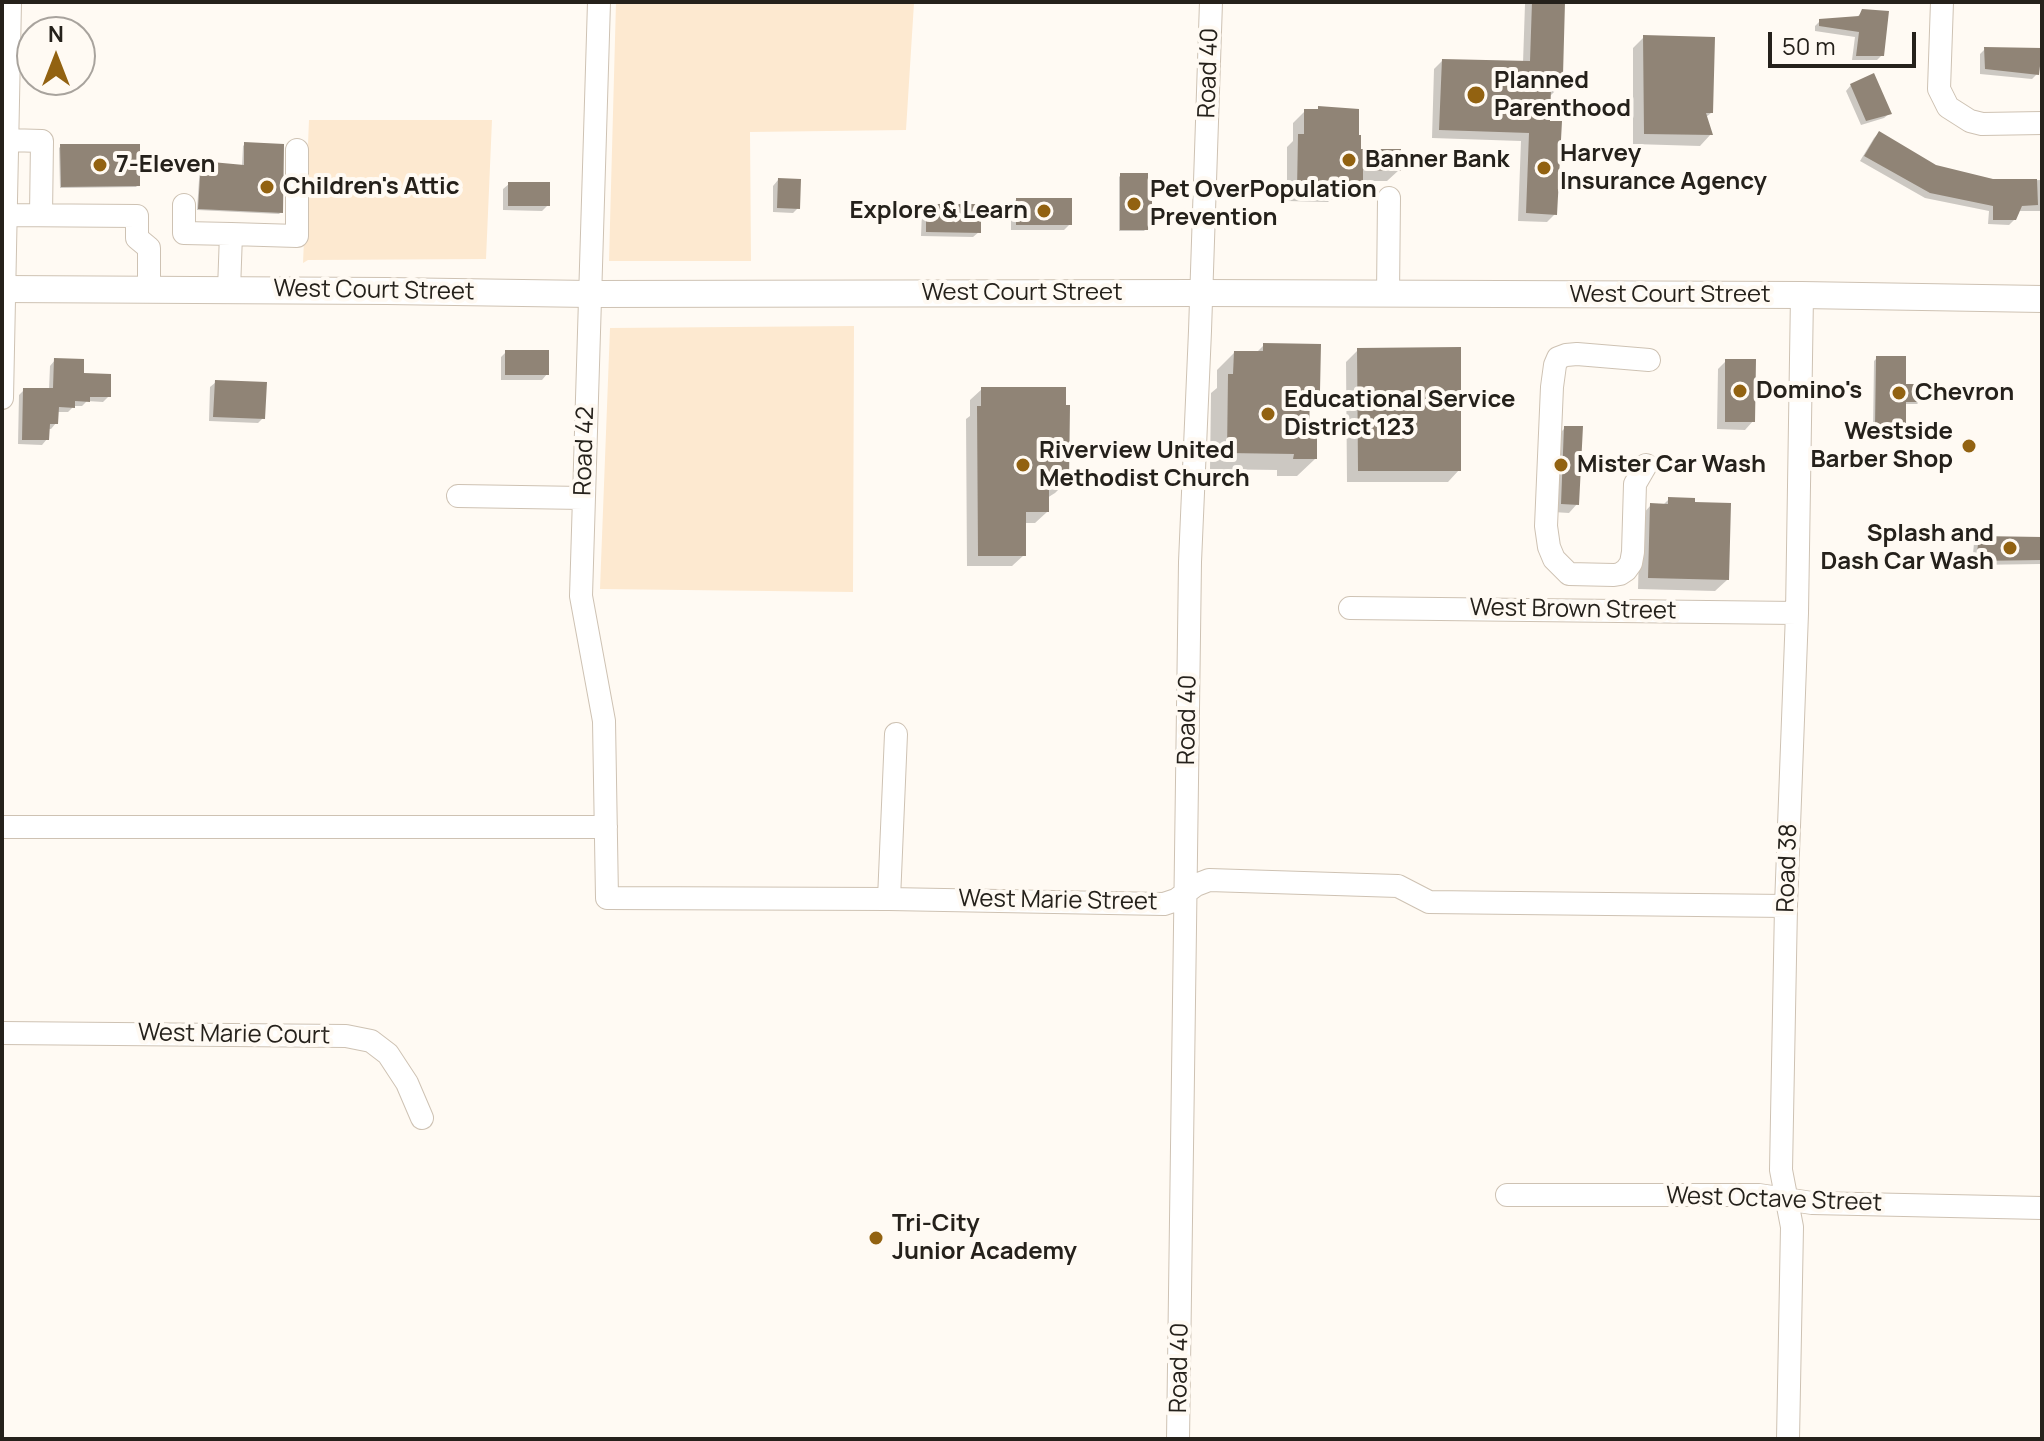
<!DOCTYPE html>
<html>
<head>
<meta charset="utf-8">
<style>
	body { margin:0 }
	#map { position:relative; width:2044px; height:1441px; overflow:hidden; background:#fffaf3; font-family:Manrope,sans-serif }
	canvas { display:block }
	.frame { position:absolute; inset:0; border:4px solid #25211b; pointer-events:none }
	.north { position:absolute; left:16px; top:16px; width:80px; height:80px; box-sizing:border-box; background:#fffaf3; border:2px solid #a8a39d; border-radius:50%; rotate:0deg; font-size:22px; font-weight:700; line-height:32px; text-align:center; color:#25211b }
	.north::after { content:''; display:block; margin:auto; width:28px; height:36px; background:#926211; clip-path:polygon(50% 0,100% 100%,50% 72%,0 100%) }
	.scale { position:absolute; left:1768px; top:32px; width:148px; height:36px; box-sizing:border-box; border:4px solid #25211b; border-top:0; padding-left:10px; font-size:24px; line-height:28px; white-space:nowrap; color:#25211b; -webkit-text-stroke:6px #fffaf3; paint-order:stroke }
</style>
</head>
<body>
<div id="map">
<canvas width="2044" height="1441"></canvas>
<div class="frame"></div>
<div class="north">N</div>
<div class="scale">50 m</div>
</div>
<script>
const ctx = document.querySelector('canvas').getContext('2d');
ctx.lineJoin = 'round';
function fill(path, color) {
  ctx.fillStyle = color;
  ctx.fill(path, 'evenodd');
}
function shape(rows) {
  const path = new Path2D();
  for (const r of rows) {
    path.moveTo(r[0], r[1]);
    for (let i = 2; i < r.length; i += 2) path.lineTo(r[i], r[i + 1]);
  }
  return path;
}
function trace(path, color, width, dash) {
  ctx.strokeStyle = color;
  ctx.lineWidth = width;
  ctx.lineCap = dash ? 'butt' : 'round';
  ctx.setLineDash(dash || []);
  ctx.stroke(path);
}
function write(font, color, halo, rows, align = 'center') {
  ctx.font = font + ' Manrope,sans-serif';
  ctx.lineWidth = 8;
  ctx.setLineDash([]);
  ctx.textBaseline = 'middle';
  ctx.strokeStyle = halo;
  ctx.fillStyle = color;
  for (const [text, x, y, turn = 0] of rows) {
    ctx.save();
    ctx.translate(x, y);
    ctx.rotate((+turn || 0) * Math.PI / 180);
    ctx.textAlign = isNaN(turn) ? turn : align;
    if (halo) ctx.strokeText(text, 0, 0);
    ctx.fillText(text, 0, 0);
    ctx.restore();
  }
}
fill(shape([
	[616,2,914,3,906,130,750,132,751,261,609,261],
	[309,120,492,120,486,259,308,260,303,263],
	[854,326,853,592,600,589,610,328]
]), '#fde9d0');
fill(shape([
	[1527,2,1563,2,1559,87,1550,96,1548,123,1555,214,1547,222,1518,221,1521,141,1432,138,1434,69,1442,61,1523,63,1525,4],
	[1863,11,1882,55,1877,60,1852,60,1855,37,1815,31,1815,26,1820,21,1857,17],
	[1644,37,1711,113,1705,118,1711,134,1700,146,1633,144,1633,48],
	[1985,49,2037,74,2032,79,1980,74,1980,54],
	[1851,85,1890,113,1884,118,1861,125,1846,91],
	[1305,111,1359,151,1399,170,1387,181,1361,181,1361,188,1350,200,1330,200,1328,202,1287,201,1287,147,1293,141,1293,123],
	[1879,133,1935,167,1993,181,2042,180,2042,211,2018,211,2015,219,2009,225,1988,224,1989,211,1925,198,1860,161,1874,138],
	[245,144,281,212,279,214,197,210,200,165,202,163,242,167,243,146],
	[61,146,138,185,136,187,60,188,59,148],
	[1121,175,1147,212,1146,229,1144,231,1119,231,1119,177],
	[778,180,798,208,793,213,773,212,773,186],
	[509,184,548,205,542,211,503,210,503,189],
	[1016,200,1070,224,1064,230,1011,230,1011,205],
	[927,206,979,232,973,237,921,236,922,211],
	[1264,345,1318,391,1307,401,1307,439,1315,459,1297,476,1277,476,1277,470,1210,469,1211,393,1217,388,1217,370,1234,353,1256,353],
	[1358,350,1459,470,1448,482,1347,482,1346,362],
	[506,352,547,374,542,380,501,380,501,357],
	[1877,358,1920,401,1917,404,1904,404,1904,428,1901,431,1873,431,1874,361],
	[55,360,82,375,109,396,103,402,87,401,82,406,74,406,68,412,57,412,56,423,51,429,48,429,47,439,42,445,18,444,19,395,24,390,49,390,50,366],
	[1726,361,1753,421,1745,430,1717,429,1718,369],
	[216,382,263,418,258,423,209,421,210,387],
	[982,389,1064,406,1067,481,1055,493,1047,498,1047,512,1035,523,1024,523,1024,555,1012,566,967,566,966,419,970,416,970,400],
	[1058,485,1058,489,1039,488],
	[1565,428,1577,504,1569,513,1553,512,1557,436],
	[1669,499,1727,580,1715,591,1638,589,1640,517,1651,505,1662,506],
	[1980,538,2042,539,2042,562,2040,564,1972,565,1974,543]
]), '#0003');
fill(shape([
	[1532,2,1565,2,1563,75,1561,88,1551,88,1550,121,1562,121,1557,215,1526,213,1529,133,1439,130,1442,59,1530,61],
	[1862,9,1889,11,1884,56,1856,56,1859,32,1819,26,1819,19,1859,16],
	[1643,35,1715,37,1713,113,1706,113,1713,135,1644,134],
	[1984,47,2042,48,2039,75,1985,69],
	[1874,73,1892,114,1866,121,1850,84],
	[1318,106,1359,109,1359,135,1361,135,1361,149,1401,149,1401,171,1363,170,1363,189,1341,189,1341,192,1297,190,1298,134,1304,134,1304,109,1318,109],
	[1879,131,1936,165,1993,179,2037,179,2038,205,2022,206,2016,220,1993,220,1993,206,1930,193,1864,156],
	[244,142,284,144,283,213,198,209,201,161,244,165],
	[60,144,140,144,140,186,61,187],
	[1120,173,1148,173,1148,192,1152,192,1152,210,1149,210,1148,230,1120,230],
	[778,178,801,179,800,209,777,208],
	[508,182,550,182,550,206,508,206],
	[1016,198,1072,198,1072,225,1016,225],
	[926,204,981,204,981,233,926,232],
	[1263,343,1321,344,1320,391,1310,391,1309,437,1317,437,1317,459,1293,459,1294,454,1227,453,1228,374,1233,374,1234,351,1263,351],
	[1461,347,1461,471,1358,471,1357,348],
	[505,350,549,350,549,375,505,375],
	[1876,356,1906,356,1906,384,1922,384,1922,402,1906,402,1906,429,1875,428],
	[54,358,84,359,84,373,111,374,111,397,90,397,90,402,75,401,75,408,59,407,58,424,50,424,49,440,22,440,23,388,53,388],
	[1725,359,1756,359,1755,422,1725,422],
	[215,380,267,382,265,419,213,417],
	[981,387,1066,387,1066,405,1070,405,1069,482,1063,482,1063,487,1049,487,1049,512,1026,512,1026,556,978,556,977,406,981,406],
	[1564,426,1583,426,1579,505,1561,504],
	[1668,497,1695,498,1695,502,1731,503,1729,580,1648,578,1650,503,1668,504],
	[1979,536,2042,537,2042,560,1976,561]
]), '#908476');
const minor = shape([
	[599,2,581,596,604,721,607,898,889,899,1164,904,1176,900,1196,885,1209,880,1398,886,1429,902,1786,906],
	[1942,2,1939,89,1948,107,1970,121,1982,124,2042,123],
	[7,140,42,141,41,215],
	[184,205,184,233,231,234,229,290],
	[6,215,137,216,137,238,149,248,149,290],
	[231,234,297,236,297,150],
	[1388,294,1389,198],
	[2,398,10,2],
	[1646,465,1635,484,1633,552,1631,563,1626,570,1620,574,1614,575,1569,574,1554,559,1549,547,1546,526,1552,387,1555,365,1558,358,1566,355,1577,354,1649,360],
	[458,496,583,498],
	[1350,608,1797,613],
	[2,827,606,827],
	[889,899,896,734],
	[2,1033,346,1036,371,1041,388,1054,407,1083,422,1118],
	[1507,1195,1759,1195,1812,1203,2042,1208],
	[1178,1439,1190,562,1200,331,1211,2],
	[1788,1439,1792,1227,1781,1170,1786,906,1797,613,1802,295]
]);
const major = shape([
	[2,289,387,291,590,294,1201,293,1802,295,2042,299]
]);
trace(minor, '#cec2b3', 24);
trace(major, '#cec2b3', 28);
trace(minor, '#fff', 22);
trace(major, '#fff', 26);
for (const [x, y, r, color] of [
	[1476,95,10,"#926211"],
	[1349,160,8,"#926211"],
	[100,165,8,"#926211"],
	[1544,168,8,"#926211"],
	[267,187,8,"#926211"],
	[1134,204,8,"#926211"],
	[1044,211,8,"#926211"],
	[1740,391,8,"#926211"],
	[1899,393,8,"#926211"],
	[1268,414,8,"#926211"],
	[1969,446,8,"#926211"],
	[1023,465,8,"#926211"],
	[1561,465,8,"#926211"],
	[2010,548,8,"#926211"],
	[876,1238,8,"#926211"]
]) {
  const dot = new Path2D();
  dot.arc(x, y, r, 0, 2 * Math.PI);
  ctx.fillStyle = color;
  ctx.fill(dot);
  trace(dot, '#fffaf3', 3);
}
write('24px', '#25211b', '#fffaf3', [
	["Road 40",1209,73,-88],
	["West Court Street",374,291,1],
	["West Court Street",1022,293],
	["West Court Street",1670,295],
	["Road 42",585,451,-88],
	["West Brown Street",1573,610,1],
	["Road 40",1188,720,-89],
	["Road 38",1788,868,-88],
	["West Marie Street",1058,901,1],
	["West Marie Court",234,1035,1],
	["West Octave Street",1774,1200,2],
	["Road 40",1180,1368,-89]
]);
write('bold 24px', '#25211b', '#fffaf3', [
	["Planned",1494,81],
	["Parenthood",1494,109],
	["Harvey",1560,154],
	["Insurance Agency",1560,182],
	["Banner Bank",1365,160],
	["7-Eleven",116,165],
	["Children's Attic",283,187],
	["Pet OverPopulation",1150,190],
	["Prevention",1150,218],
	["Explore & Learn",1028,211,"right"],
	["Domino's",1756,391],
	["Chevron",1915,393],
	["Educational Service",1284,400],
	["District 123",1284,428],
	["Westside",1953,432,"right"],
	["Barber Shop",1953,460,"right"],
	["Riverview United",1039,451],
	["Methodist Church",1039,479],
	["Mister Car Wash",1577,465],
	["Splash and",1994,534,"right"],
	["Dash Car Wash",1994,562,"right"],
	["Tri-City",892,1224],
	["Junior Academy",892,1252]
], 'left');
</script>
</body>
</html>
